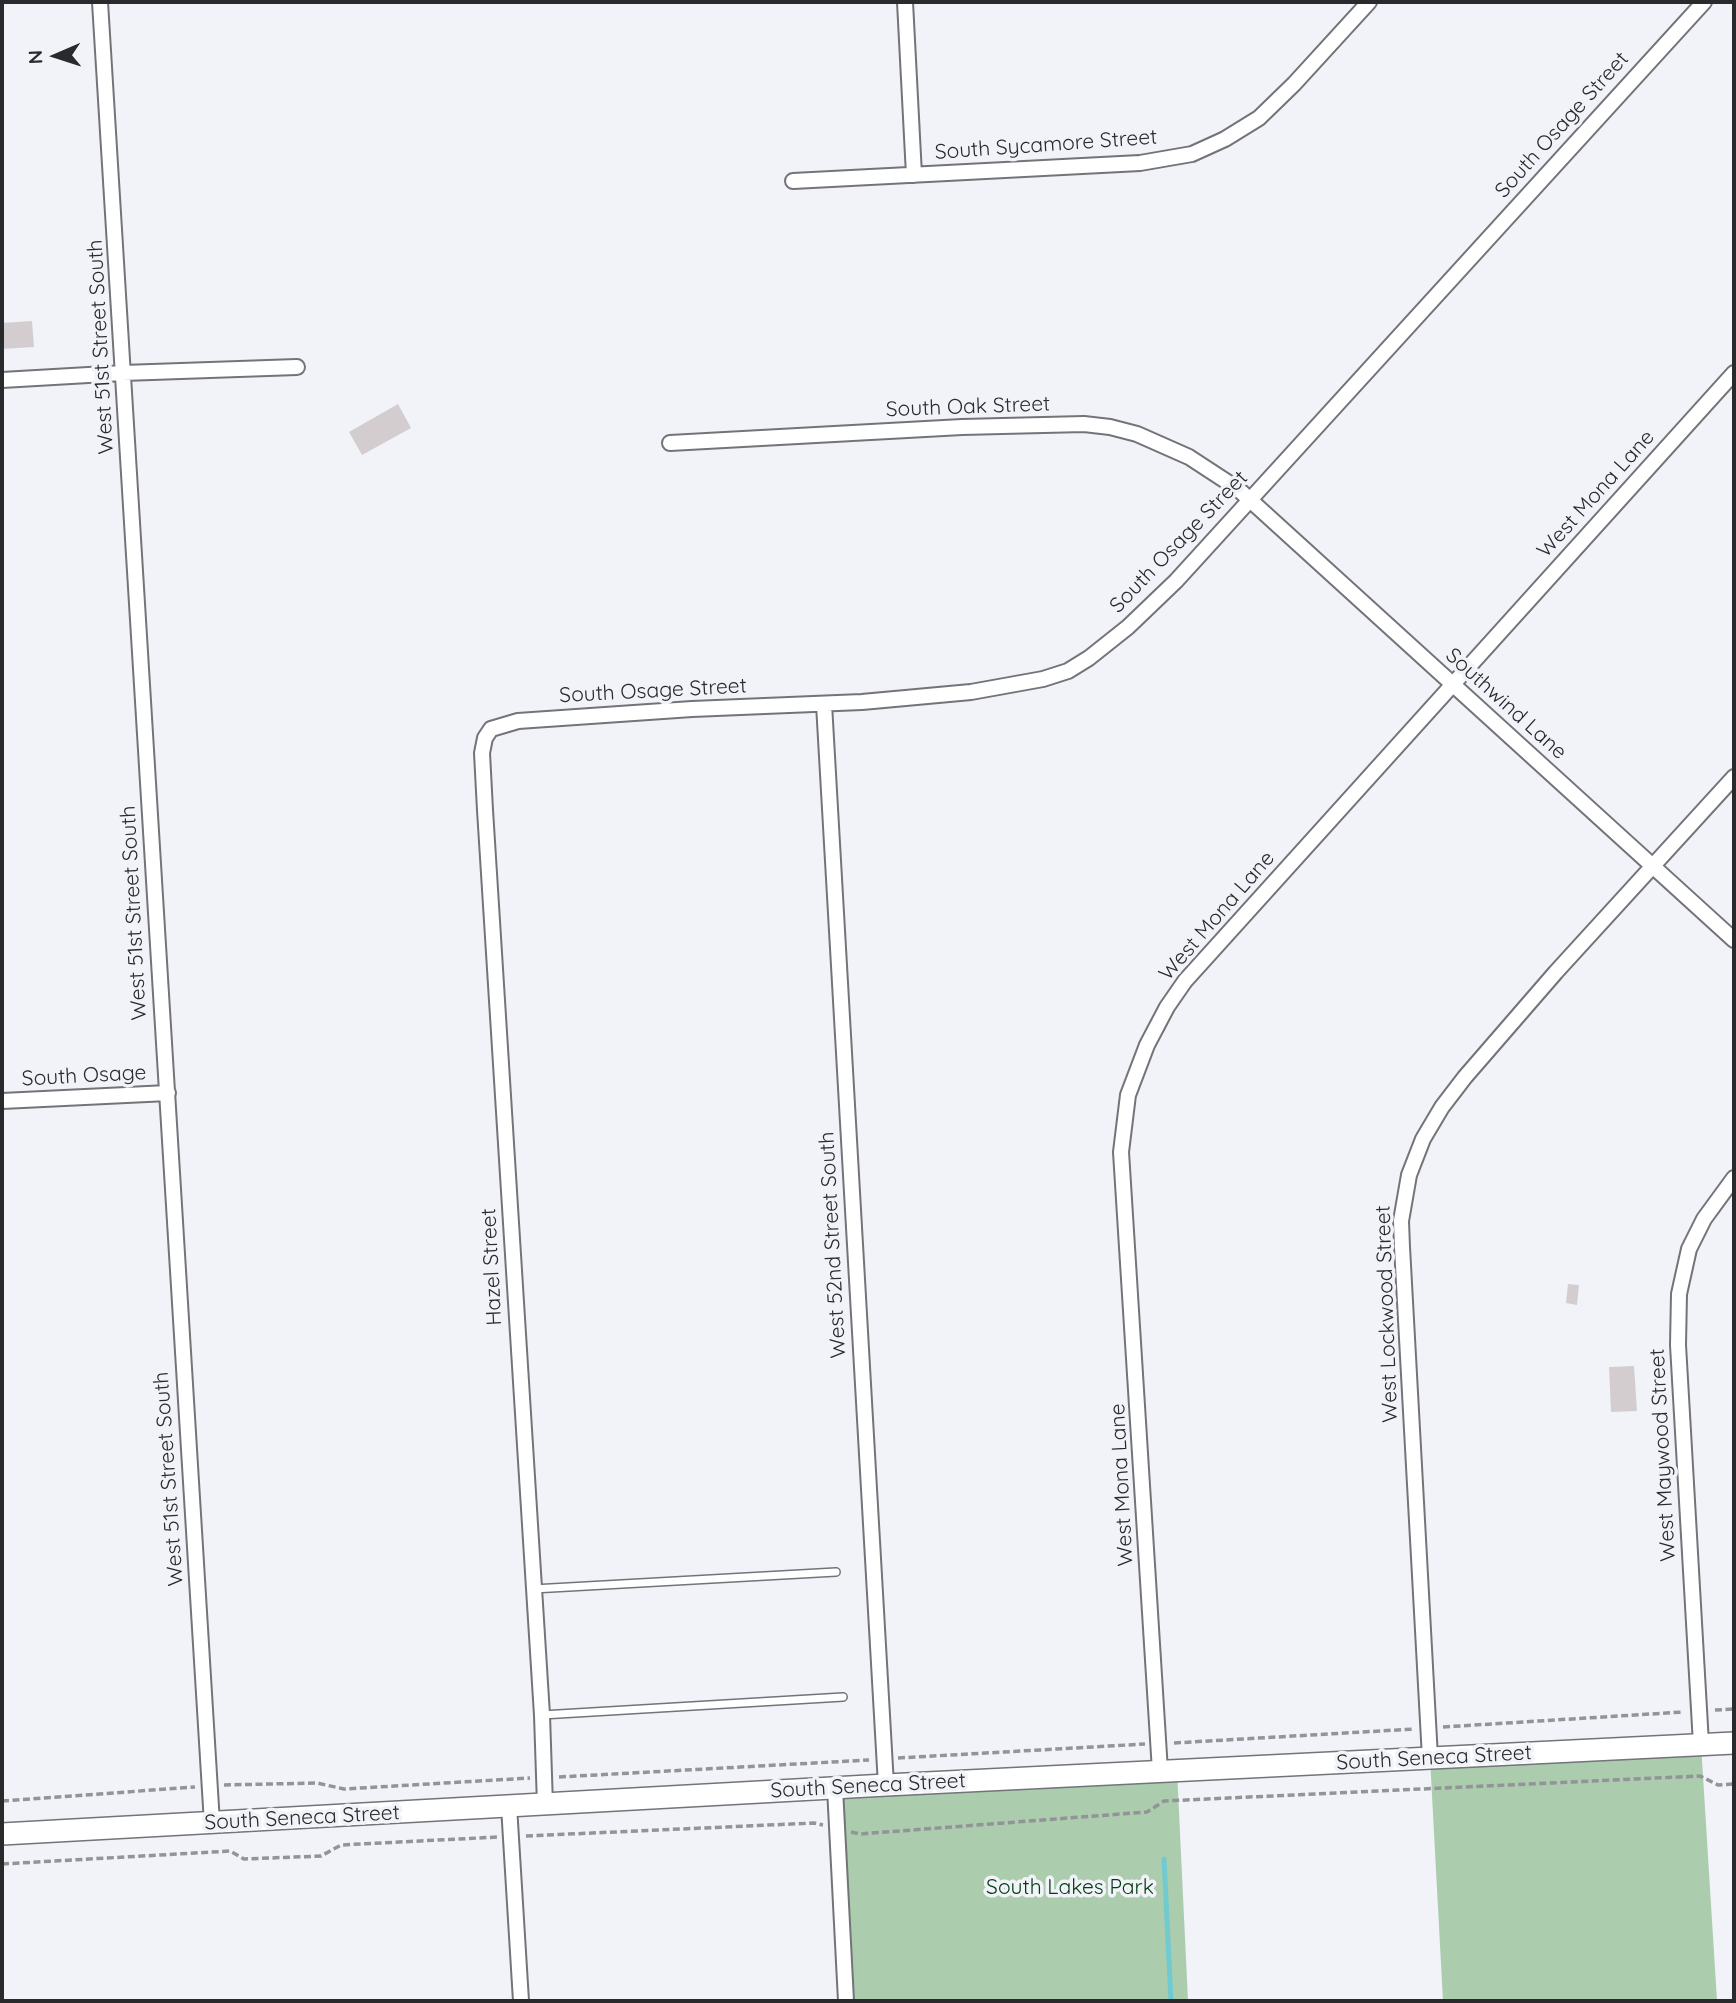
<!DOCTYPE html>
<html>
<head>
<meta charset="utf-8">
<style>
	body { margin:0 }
	#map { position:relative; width:1736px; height:2003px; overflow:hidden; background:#f1f3f9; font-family:Quicksand,sans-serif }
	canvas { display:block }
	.frame { position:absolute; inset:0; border:4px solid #292a2c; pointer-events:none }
	.north { position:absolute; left:21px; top:21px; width:70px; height:70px; -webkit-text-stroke:5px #f1f3f9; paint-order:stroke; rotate:267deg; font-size:19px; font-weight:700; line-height:28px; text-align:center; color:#292a2c }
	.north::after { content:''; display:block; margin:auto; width:24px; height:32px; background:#292a2c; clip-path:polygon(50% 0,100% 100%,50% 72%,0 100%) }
</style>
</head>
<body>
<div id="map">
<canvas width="1736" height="2003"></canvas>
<div class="frame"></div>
<div class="north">N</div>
</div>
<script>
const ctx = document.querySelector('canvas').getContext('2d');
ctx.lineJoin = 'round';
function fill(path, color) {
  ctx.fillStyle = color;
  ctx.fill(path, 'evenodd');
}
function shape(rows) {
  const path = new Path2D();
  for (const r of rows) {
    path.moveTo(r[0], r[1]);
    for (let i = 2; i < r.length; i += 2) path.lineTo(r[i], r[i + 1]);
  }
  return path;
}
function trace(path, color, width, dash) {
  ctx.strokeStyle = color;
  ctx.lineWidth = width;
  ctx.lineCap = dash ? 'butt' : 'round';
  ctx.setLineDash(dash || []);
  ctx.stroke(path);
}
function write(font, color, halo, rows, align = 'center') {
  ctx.font = font + ' Quicksand,sans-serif';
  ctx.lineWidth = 7;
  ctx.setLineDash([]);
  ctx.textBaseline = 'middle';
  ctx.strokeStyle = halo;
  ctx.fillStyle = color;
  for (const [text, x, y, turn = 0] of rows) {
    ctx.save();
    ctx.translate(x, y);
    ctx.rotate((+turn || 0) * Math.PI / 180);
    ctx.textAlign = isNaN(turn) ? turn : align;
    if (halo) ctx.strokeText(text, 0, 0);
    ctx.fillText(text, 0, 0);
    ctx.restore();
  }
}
fill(shape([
	[1701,1744,1717,2001,1443,2001,1430,1758],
	[1177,1770,1188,2001,846,2001,835,1788]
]), '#abccad');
trace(shape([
	[1164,1859,1171,2001]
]), '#71cacf', 5);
fill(shape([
	[32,321,34,347,2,349,2,323],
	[398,404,411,428,362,455,349,432],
	[1568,1284,1579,1285,1577,1305,1566,1303],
	[1634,1366,1637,1411,1611,1412,1609,1367]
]), '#d4cdd0');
const lane = shape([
	[533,1589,836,1572],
	[542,1715,843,1697]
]);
const street = shape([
	[100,2,212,1823],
	[905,2,914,175],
	[793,181,1140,163,1192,154,1225,139,1259,118,1294,84,1369,2],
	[2,380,123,373,297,367],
	[670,443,962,427,1084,424,1110,427,1137,434,1189,457,1238,489,1734,940],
	[824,704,886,1785],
	[2,1101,168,1093],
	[1701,1744,1678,1345,1679,1294,1689,1249,1704,1219,1734,1178],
	[1430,1758,1402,1247,1401,1221,1409,1175,1423,1139,1442,1107,1465,1077,1556,972,1734,777],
	[1160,1771,1121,1152,1128,1095,1147,1045,1167,1007,1185,981,1734,373],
	[835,1788,846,2001],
	[545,1805,542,1715,485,810,482,753,485,738,491,729,518,721,692,709,862,702,971,692,1043,679,1068,671,1089,658,1128,627,1176,581,1704,2],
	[509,1806,521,2001]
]);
const secondary = shape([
	[2,1834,886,1785,1734,1743]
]);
trace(lane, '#727479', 10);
trace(street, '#727479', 18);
trace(secondary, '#727479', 24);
trace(shape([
	[1715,1710,1734,1709],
	[1443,1727,1683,1712],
	[1174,1743,1414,1729],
	[898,1758,1145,1744],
	[559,1777,869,1760],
	[224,1785,317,1783,344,1789,530,1778],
	[2,1801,195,1787],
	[851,1832,860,1834,1147,1812,1164,1801,1700,1776,1718,1785,1734,1784],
	[526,1836,814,1823,823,1825],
	[2,1864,230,1851,244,1859,321,1856,341,1845,498,1837]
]), '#929498', 3.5, [7, 3.5]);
trace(lane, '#fff', 7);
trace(street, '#fff', 14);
trace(secondary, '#fff', 21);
write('21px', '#292a2c', '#f1f3f9', [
	["South Osage Street",1562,125,-48],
	["South Sycamore Street",1046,145,-4],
	["West 51st Street South",101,347,-93],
	["South Oak Street",968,407,-2],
	["West Mona Lane",1596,494,-48],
	["South Osage Street",1179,542,-46],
	["South Osage Street",653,691,-3],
	["Southwind Lane",1506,704,42],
	["West 51st Street South",134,913,-93],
	["West Mona Lane",1217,916,-49],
	["South Osage",84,1076,-3],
	["West 52nd Street South",833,1245,-93],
	["Hazel Street",492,1267,-93],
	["West Lockwood Street",1387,1314,-92],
	["West Maywood Street",1663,1455,-93],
	["West 51st Street South",169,1479,-94],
	["West Mona Lane",1122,1485,-93],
	["South Seneca Street",1434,1758,-3],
	["South Seneca Street",868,1786,-3],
	["South Seneca Street",302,1818,-3]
]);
write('21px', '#003c10', '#f1f3f9', [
	["South Lakes Park",1070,1888]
]);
</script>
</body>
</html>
